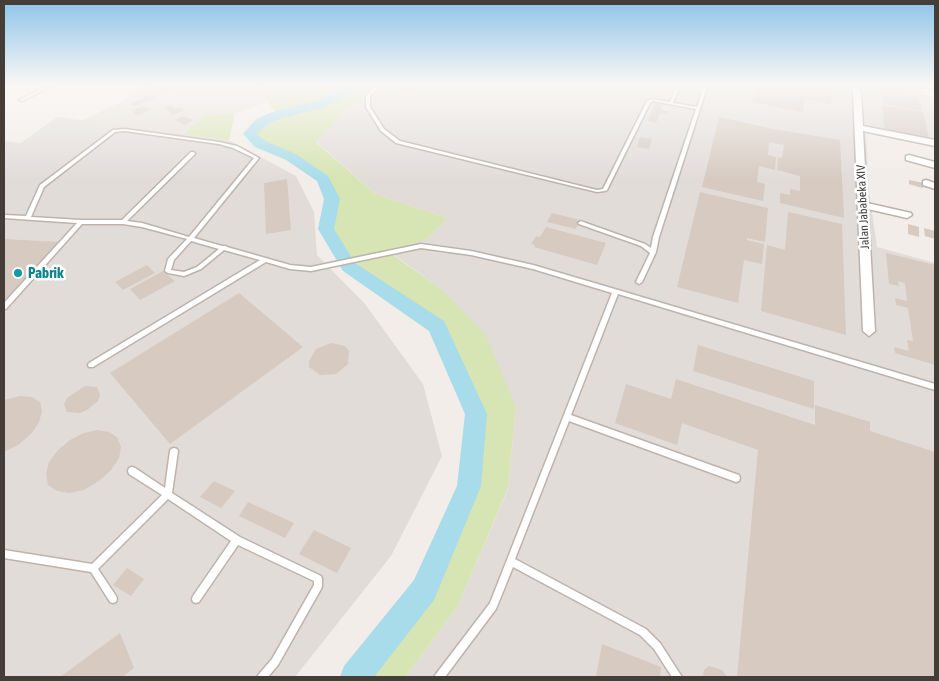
<!DOCTYPE html>
<html>
<head>
<meta charset="utf-8">
<style>
	body { margin:0 }
	#map { position:relative; width:939px; height:681px; overflow:hidden; background:#f2ede8; font-family:"Asap Condensed",sans-serif }
	canvas { display:block }
	.frame { position:absolute; inset:0; border:5px solid #453d37; pointer-events:none }
</style>
</head>
<body>
<div id="map">
<canvas width="939" height="681"></canvas>
<div class="frame"></div>
</div>
<script>
const ctx = document.querySelector('canvas').getContext('2d');
ctx.lineJoin = 'round';
function fill(path, color) {
  ctx.fillStyle = color;
  ctx.fill(path, 'evenodd');
}
function shape(rows) {
  const path = new Path2D();
  for (const r of rows) {
    path.moveTo(r[0], r[1]);
    for (let i = 2; i < r.length; i += 2) path.lineTo(r[i], r[i + 1]);
  }
  return path;
}
function trace(path, color, width, dash) {
  ctx.strokeStyle = color;
  ctx.lineWidth = width;
  ctx.lineCap = dash ? 'butt' : 'round';
  ctx.setLineDash(dash || []);
  ctx.stroke(path);
}
function write(font, color, halo, rows, align = 'center') {
  ctx.font = font + ' "Asap Condensed",sans-serif';
  ctx.lineWidth = 5;
  ctx.setLineDash([]);
  ctx.textBaseline = 'middle';
  ctx.strokeStyle = halo;
  ctx.fillStyle = color;
  for (const [text, x, y, turn = 0] of rows) {
    ctx.save();
    ctx.translate(x, y);
    ctx.rotate((+turn || 0) * Math.PI / 180);
    ctx.textAlign = isNaN(turn) ? turn : align;
    if (halo) ctx.strokeText(text, 0, 0);
    ctx.fillText(text, 0, 0);
    ctx.restore();
  }
}
fill(shape([
	[146,84,262,84,268,102,235,113,205,115,184,134,81,121,125,100]
]), '#e6ded6');
fill(shape([
	[379,84,919,84,922,85,922,93,935,98,935,141,866,129,869,192,877,247,935,263,935,677,405,677,458,606,508,489,516,407,441,289,389,251,429,238,447,218,375,194,316,141,345,110,371,97],
	[57,117,229,140,296,176,314,212,317,255,365,304,423,384,442,456,391,556,295,677,4,677,4,141,21,143]
]), '#e2dcd9');
fill(shape([
	[262,84,379,84,371,97,345,110,316,142,375,194,447,218,429,238,389,252,441,289,485,334,516,407,508,488,458,606,405,677,356,677,424,590,469,486,476,414,437,326,349,267,326,229,332,199,323,179,291,157,260,144,250,134,261,122,277,115,268,102],
	[235,113,229,140,184,134,205,115]
]), '#d7e4b3');
fill(shape([
	[346,84,358,84,353,92,325,107,282,118,266,125,257,134,265,141,296,154,328,176,340,199,334,229,355,263,444,321,487,414,481,486,434,600,374,677,340,677,344,666,414,580,457,486,465,414,429,331,343,271,318,229,324,199,317,181,286,160,255,147,243,134,256,119,272,112,317,101,346,84]
]), '#a8dceb');
fill(shape([
	[167,84,174,89,166,92,159,87],
	[398,84,422,84,423,87,415,93,405,93,397,90],
	[734,84,812,84,832,88,831,104,805,99,803,112,752,102,755,89],
	[881,86,917,92,922,111,883,104],
	[150,92,156,98,148,101,141,95],
	[143,98,148,101,135,106,130,103],
	[655,103,663,105,661,110,669,111,667,114,660,113,656,123,648,121],
	[882,105,923,112,929,138,899,133,896,129,896,133,885,131,883,117,897,120,884,117],
	[144,106,152,109,137,115,133,113,137,110,129,111],
	[171,106,176,109,179,107,185,110,173,115,165,108],
	[183,116,193,120,185,125,175,120],
	[719,117,773,129,840,140,844,218,780,203,780,193,790,195,790,189,800,191,800,176,777,170,778,157,782,158,784,145,769,142,768,155,776,157,775,170,759,166,757,182,765,184,763,201,702,187],
	[640,137,652,139,649,149,637,147],
	[287,179,291,230,266,234,264,183],
	[909,180,924,183,924,186,922,188,909,184],
	[700,192,768,208,765,242,747,238,747,240,764,244,762,264,744,260,738,303,677,287],
	[788,212,842,224,846,335,761,311,767,245,785,250],
	[552,213,580,220,576,229,547,222],
	[908,224,919,227,919,237,908,234],
	[546,227,606,243,597,265,534,247,535,245,531,244,536,236,540,237],
	[924,228,935,231,935,239,925,236],
	[4,239,60,242,4,303],
	[886,253,935,265,935,365,895,353,894,347,909,351,907,340,913,341,908,308,896,305,895,298,907,301,905,283,898,281,899,286,889,284],
	[147,265,155,273,123,290,115,282],
	[163,271,175,281,140,300,130,289],
	[239,293,303,347,170,444,110,373],
	[331,343,345,346,349,351,348,364,336,374,320,375,309,367,309,361,316,349],
	[698,345,814,381,814,409,693,371],
	[676,379,815,425,815,405,870,422,870,431,935,452,935,677,737,677,758,450,682,423,677,445,615,423,626,384,671,399],
	[85,386,97,387,100,395,98,401,87,410,80,413,67,412,64,404,67,398],
	[20,396,32,397,40,402,42,411,39,422,31,434,18,445,4,452,4,400],
	[97,430,109,432,117,437,121,447,119,458,111,470,99,481,84,490,69,493,57,491,48,485,46,474,49,462,58,450,70,440,84,433],
	[214,481,235,491,221,508,200,497],
	[248,502,294,523,285,538,239,516],
	[314,530,351,548,337,573,299,554],
	[127,568,144,579,131,596,113,585],
	[120,633,134,668,122,677,60,677],
	[602,644,661,667,660,677,596,677],
	[709,666,722,670,727,677,703,677,704,670]
]), '#d6cac1');
const lane = shape([
	[50,84,56,84,22,101,19,100,50,84],
	[377,84,382,84,370,96,370,107,384,129,400,141,597,190,603,189,647,101,652,99,670,102,677,84,681,84,673,103,697,107,704,84,708,84,659,237,656,252,642,282,639,284,636,282,650,253,641,246,579,224,578,223,581,221,583,222,645,244,651,248,653,237,696,109,653,101,650,103,607,190,605,191,597,192,396,143,381,131,366,107,366,96,377,84],
	[125,129,219,142,237,146,259,158,194,238,222,246,226,246,227,247,290,265,311,267,421,244,471,251,533,265,618,290,935,384,935,390,618,294,571,415,736,474,739,475,740,478,739,481,736,482,569,421,515,559,646,629,660,643,680,674,682,677,672,677,654,649,640,635,513,567,496,609,445,677,434,677,436,674,490,603,612,293,533,269,471,255,421,248,311,271,290,269,266,262,93,367,89,367,88,365,89,363,260,260,224,250,201,269,184,276,168,273,165,271,168,259,187,239,142,227,123,224,82,224,6,309,4,309,4,303,77,223,4,218,4,215,26,216,40,185,113,130,125,129],
	[125,131,219,144,233,148,254,158,189,237,142,223,127,221,195,154,195,153,193,152,191,152,122,220,81,220,31,217,44,187,115,132,125,131],
	[191,241,219,249,197,267,184,272,171,270,174,260,191,241],
	[174,448,177,449,178,451,172,493,240,537,321,576,322,579,322,586,321,589,278,665,268,677,257,677,259,674,272,659,314,585,314,581,238,545,199,602,196,603,193,602,192,599,193,596,231,541,168,499,98,569,116,596,117,599,116,602,113,603,110,602,91,572,4,558,4,550,92,564,162,495,129,474,128,471,129,468,132,467,135,468,165,488,170,451,171,449,174,448]
]);
const street = shape([
	[850,84,857,84,861,92,863,126,935,140,935,146,863,131,867,203,911,213,912,215,907,218,868,209,875,331,869,336,863,331,853,92,850,84],
	[919,84,935,85,935,89,919,86,919,84],
	[909,155,935,162,935,168,906,160,906,156,909,155],
	[926,180,935,183,935,189,923,185,923,181,926,180]
]);
trace(lane, '#bdb3ab', 3);
trace(street, '#bdb3ab', 3);
fill(lane, '#fff');
fill(street, '#fff');
const sky = ctx.createLinearGradient(0, 0, 0, 180);
sky.addColorStop(0, '#8ec4e9');
sky.addColorStop(0.47, '#f9f7f5');
sky.addColorStop(1, '#f9f7f500');
ctx.fillStyle = sky;
ctx.fillRect(0, 0, 939, 180);
for (const [x, y, r, color] of [
	[18,273,5,"#0f9aa8"]
]) {
  const dot = new Path2D();
  dot.arc(x, y, r, 0, 2 * Math.PI);
  ctx.fillStyle = color;
  ctx.fill(dot);
  trace(dot, '#fff', 2);
}
write('12px', '#453d37', '#fff', [
	["Jalan Jababeka XIV",863,207,-93]
]);
write('bold 15px', '#0d838f', '#fff', [
	["Pabrik",28,273]
], 'left');
</script>
</body>
</html>
